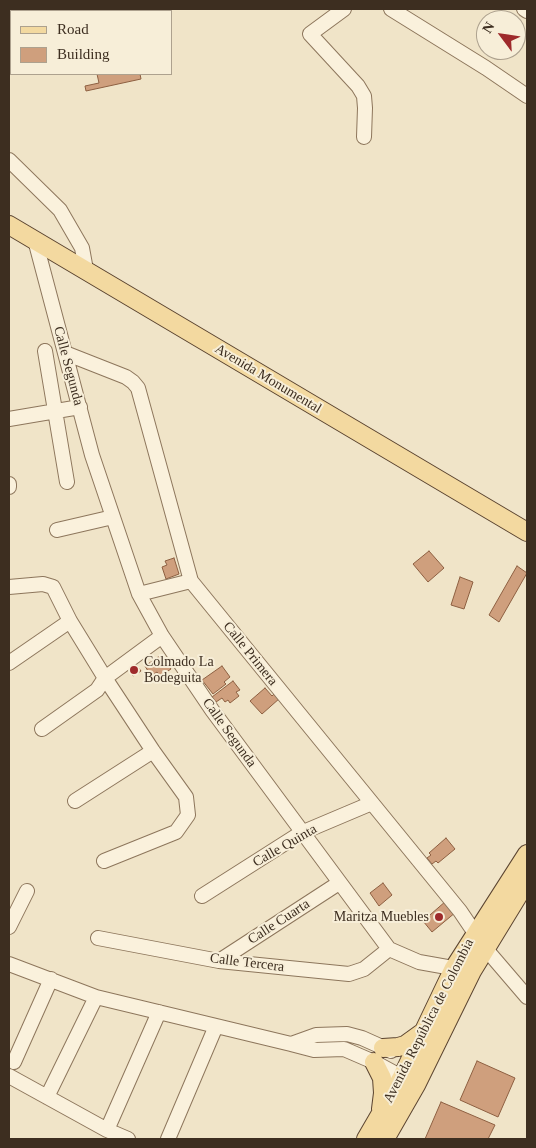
<!DOCTYPE html>
<html>
<head>
<meta charset="utf-8">
<style>
	body { margin:0 }
	#map { position:relative; width:536px; height:1148px; overflow:hidden; background:#f0e4c8; font-family:Georgia,serif }
	canvas { display:block }
	.frame { position:absolute; inset:0; border:10px solid #3d2e20; pointer-events:none }
	.legend { position:absolute; left:10px; top:10px; width:162px; height:65px; box-sizing:border-box; background:#f7eed8; border:1px solid #ada18e; margin:0; padding:6px 9px; list-style:none; font-size:15px; color:#3d2e20 }
	.legend li { display:flex; align-items:center; gap:10px; height:25px }
	.legend b { width:25px; border:1px solid #ada18e }
	.north { position:absolute; left:476px; top:10px; width:50px; height:50px; box-sizing:border-box; background:#f7eed8; border:1px solid #ada18e; border-radius:50%; rotate:301deg; font-size:14px; font-weight:700; line-height:20px; text-align:center; color:#3d2e20 }
	.north::after { content:''; display:block; margin:auto; width:18px; height:22px; background:#9e2a2b; clip-path:polygon(50% 0,100% 100%,50% 72%,0 100%) }
</style>
</head>
<body>
<div id="map">
<canvas width="536" height="1148"></canvas>
<div class="frame"></div>
<ul class="legend">
<li><b style="height:6px;background:#f3d9a0"></b>Road</li>
<li><b style="height:14px;background:#cf9f7d"></b>Building</li>
</ul>
<div class="north">N</div>
</div>
<script>
const ctx = document.querySelector('canvas').getContext('2d');
ctx.lineJoin = 'round';
function fill(path, color) {
  ctx.fillStyle = color;
  ctx.fill(path, 'evenodd');
}
function shape(rows) {
  const path = new Path2D();
  for (const r of rows) {
    path.moveTo(r[0], r[1]);
    for (let i = 2; i < r.length; i += 2) path.lineTo(r[i], r[i + 1]);
  }
  return path;
}
function trace(path, color, width, dash) {
  ctx.strokeStyle = color;
  ctx.lineWidth = width;
  ctx.lineCap = dash ? 'butt' : 'round';
  ctx.setLineDash(dash || []);
  ctx.stroke(path);
}
function write(font, color, halo, rows, align = 'center') {
  ctx.font = font + ' Georgia,serif';
  ctx.lineWidth = 4;
  ctx.setLineDash([]);
  ctx.textBaseline = 'middle';
  ctx.strokeStyle = halo;
  ctx.fillStyle = color;
  for (const [text, x, y, turn = 0] of rows) {
    ctx.save();
    ctx.translate(x, y);
    ctx.rotate((+turn || 0) * Math.PI / 180);
    ctx.textAlign = isNaN(turn) ? turn : align;
    if (halo) ctx.strokeText(text, 0, 0);
    ctx.fillText(text, 0, 0);
    ctx.restore();
  }
}
const building = shape([
	[97,74,140,74,141,79,86,91,85,86,99,83,97,74],
	[429,551,444,568,428,582,413,564,429,551],
	[174,558,179,574,166,579,162,567,167,565,165,561,174,558],
	[517,566,527,573,499,622,489,615,517,566],
	[460,577,473,582,464,609,451,605,460,577],
	[161,655,164,660,168,657,172,662,168,665,171,669,160,676,157,672,151,676,145,666,161,655],
	[135,663,141,671,133,676,128,668,135,663],
	[222,666,230,677,224,682,226,684,213,694,202,680,222,666],
	[233,681,240,690,236,692,239,696,230,703,228,700,225,702,222,698,216,702,212,697,233,681],
	[265,688,272,696,275,693,280,698,262,714,250,701,265,688],
	[446,838,455,849,438,863,436,861,432,864,427,858,431,855,429,853,446,838],
	[383,883,392,895,379,906,370,893,383,883],
	[446,901,456,912,432,932,423,921,446,901],
	[477,1061,515,1078,498,1117,460,1100,477,1061],
	[441,1102,495,1125,488,1139,425,1139,441,1102]
]);
fill(building, '#cf9f7d');
trace(building, '#8d5f41', 1);
const minor = shape([
	[344,9,310,34,358,86,364,96,365,108,364,137],
	[391,9,486,68,527,96],
	[524,9,527,11],
	[9,160,60,210,82,248,86,270],
	[35,240,92,455,139,594,162,636,212,710,389,949,419,962,464,970],
	[45,351,67,482],
	[65,353,126,377,133,382,138,388,191,581,460,911,485,948,527,997],
	[9,419,80,407],
	[9,484,9,487],
	[57,530,113,517],
	[9,587,43,584,53,587,70,621,105,678,153,751,186,797,188,815,176,832,104,861],
	[139,594,191,581],
	[9,663,70,621],
	[42,729,97,690,105,678,162,636],
	[75,801,153,751],
	[202,896,301,833,372,803],
	[9,927,27,891],
	[98,938,219,961,349,974,364,969,389,949],
	[219,961,339,883],
	[9,964,96,997,291,1044],
	[391,1051,362,1038,347,1034,316,1035,291,1044,314,1050,344,1049,374,1062,411,1082],
	[14,1062,51,979],
	[9,1076,107,1130,128,1139],
	[47,1097,96,997],
	[107,1130,159,1012],
	[168,1139,216,1026]
]);
const major = shape([
	[9,225,527,532],
	[383,1048,398,1047,405,1045,423,1032],
	[374,1062,382,1078,383,1093,381,1109],
	[366,1139,402,1077,454,968,527,854],
	[385,1139,416,1085,472,971,527,881]
]);
trace(minor, '#8d765c', 16);
trace(major, '#5b4430', 20);
trace(minor, '#faf1dc', 14);
trace(major, '#f3d9a0', 18);
for (const [x, y, r, color] of [
	[134,670,5,"#9e2a2b"],
	[439,917,5,"#9e2a2b"]
]) {
  const dot = new Path2D();
  dot.arc(x, y, r, 0, 2 * Math.PI);
  ctx.fillStyle = color;
  ctx.fill(dot);
  trace(dot, '#f7eed8', 2);
}
write('14px', '#3d2e20', '#f7eed8', [
	["Calle Segunda",68,366,75],
	["Avenida Monumental",268,379,31],
	["Calle Primera",250,654,51],
	["Calle Segunda",229,733,54],
	["Calle Quinta",285,846,-30],
	["Calle Cuarta",279,922,-33],
	["Calle Tercera",247,963,7],
	["Avenida República de Colombia",429,1021,-63]
]);
write('14px', '#3d2e20', '#f7eed8', [
	["Colmado La",144,662],
	["Bodeguita",144,678],
	["Maritza Muebles",429,917,"right"]
], 'left');
</script>
</body>
</html>
